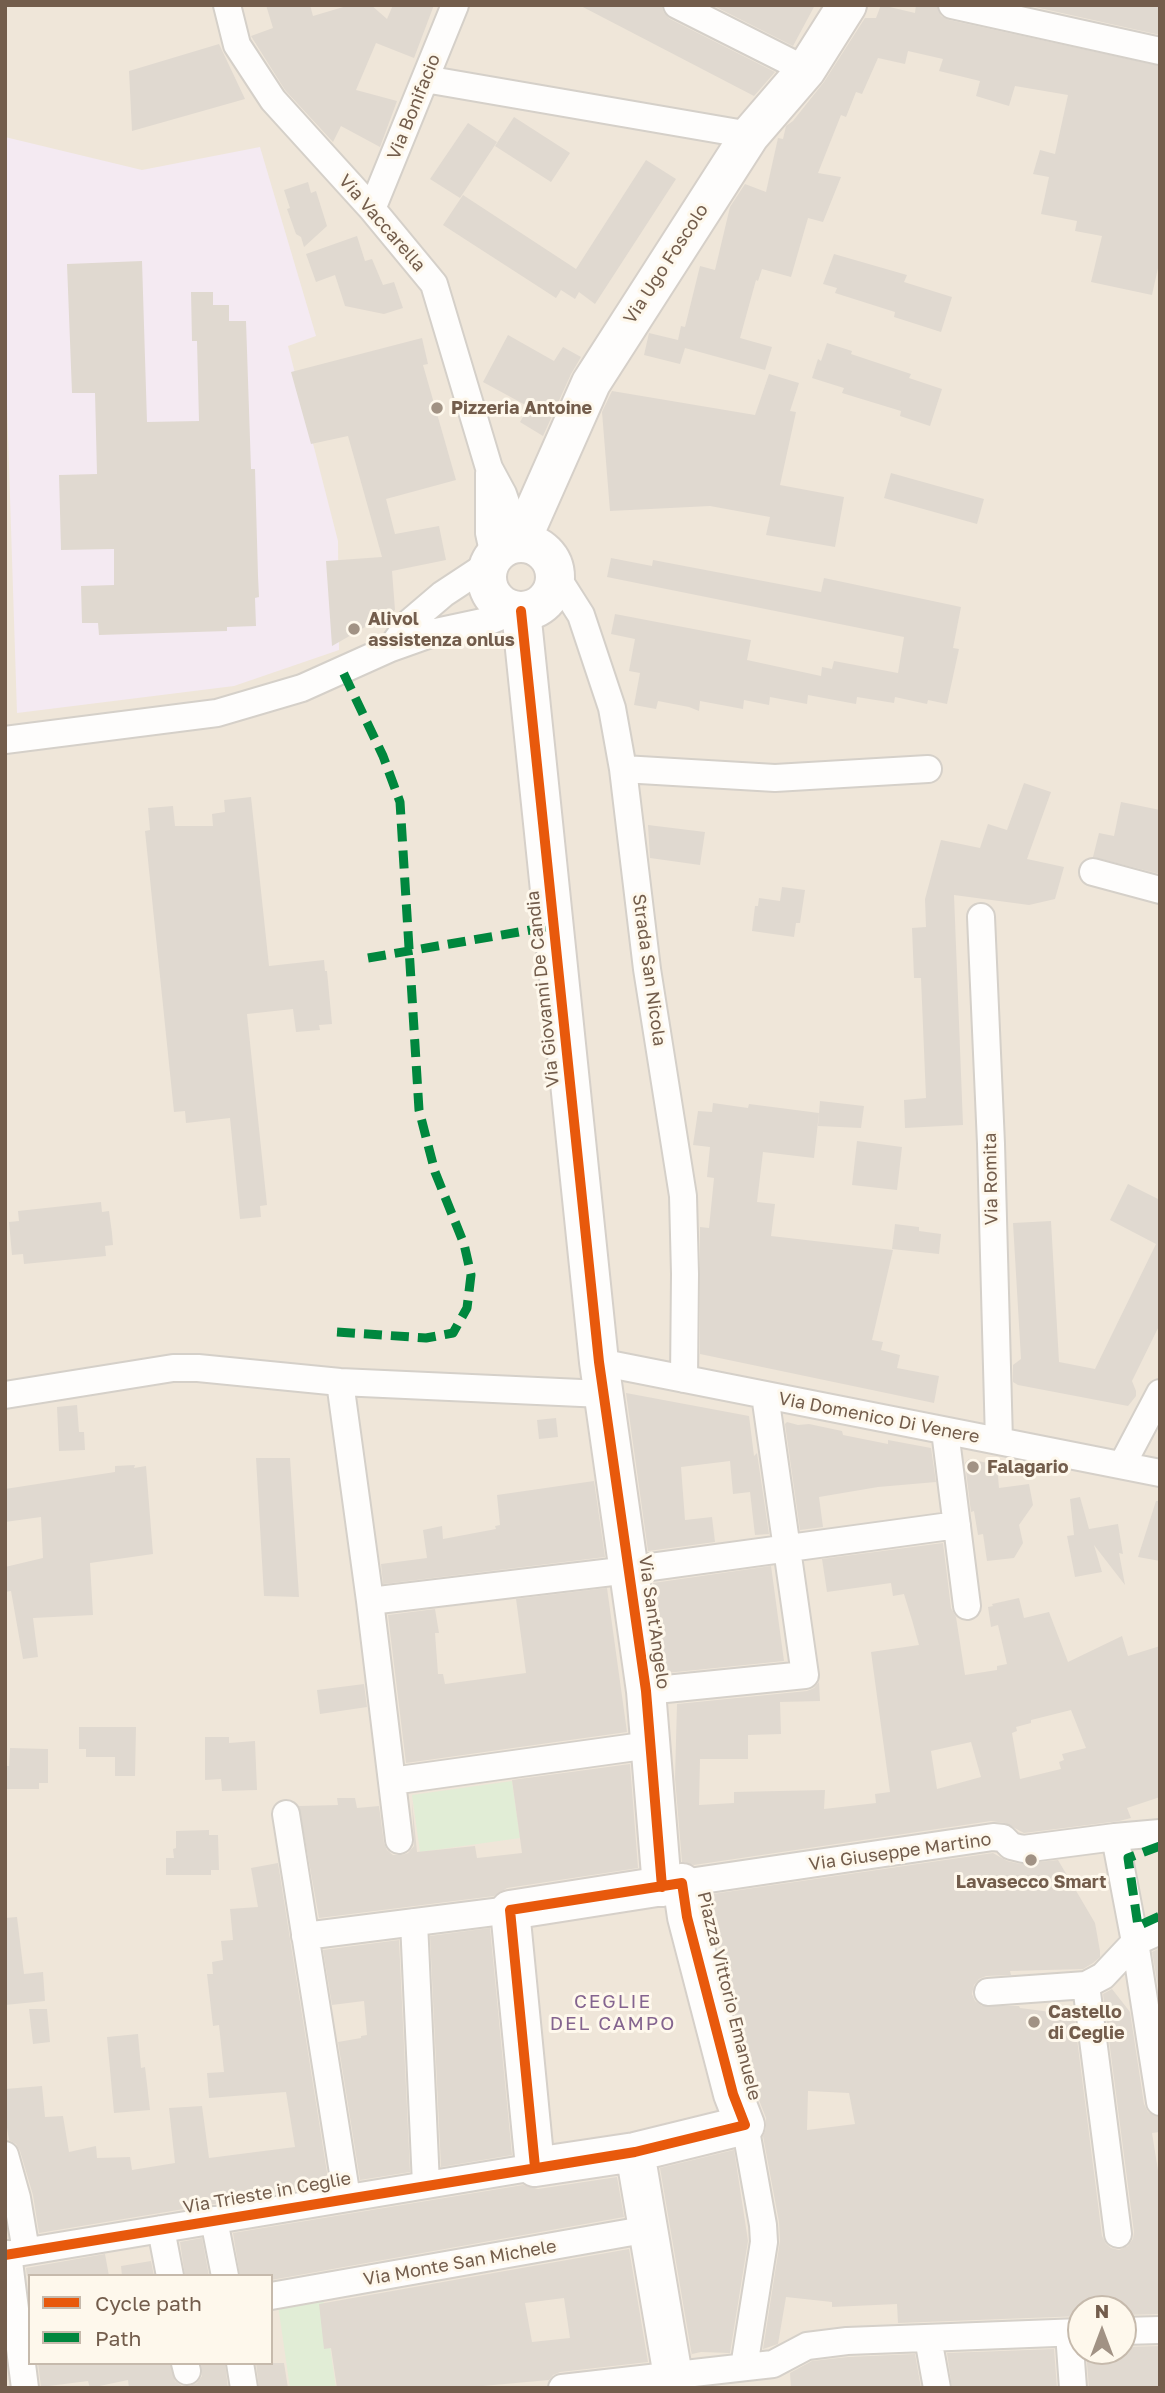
<!DOCTYPE html>
<html>
<head>
<meta charset="utf-8">
<style>
	body { margin:0 }
	#map { position:relative; width:1165px; height:2393px; overflow:hidden; background:#f6f3eb; font-family:"Golos Text",sans-serif }
	canvas { display:block }
	.frame { position:absolute; inset:0; border:7px solid #735d4c; pointer-events:none }
	.legend { position:absolute; left:28px; top:2274px; width:245px; height:91px; box-sizing:border-box; background:#fef8ec; border:2px solid #c6baac; margin:0; padding:9px 12px; list-style:none; font-size:21px; color:#735d4c }
	.legend li { display:flex; align-items:center; gap:14px; height:35px }
	.legend b { width:35px; border:2px solid #c6baac }
	.north { position:absolute; left:1067px; top:2295px; width:70px; height:70px; box-sizing:border-box; background:#fef8ec; border:2px solid #c6baac; border-radius:50%; rotate:0deg; font-size:19px; font-weight:700; line-height:28px; text-align:center; color:#735d4c }
	.north::after { content:''; display:block; margin:auto; width:24px; height:32px; background:#a19284; clip-path:polygon(50% 0,100% 100%,50% 72%,0 100%) }
</style>
</head>
<body>
<div id="map">
<canvas width="1165" height="2393"></canvas>
<div class="frame"></div>
<ul class="legend">
<li><b style="height:9px;background:#e8590c"></b>Cycle path</li>
<li><b style="height:9px;background:#00873e"></b>Path</li>
</ul>
<div class="north">N</div>
</div>
<script>
const ctx = document.querySelector('canvas').getContext('2d');
ctx.lineJoin = 'round';
function fill(path, color) {
  ctx.fillStyle = color;
  ctx.fill(path, 'evenodd');
}
function shape(rows) {
  const path = new Path2D();
  for (const r of rows) {
    if (r.length === 3) {
      path.moveTo(r[0] + r[2], r[1]);
      path.arc(r[0], r[1], r[2], 0, 2 * Math.PI);
      continue;
    }
    path.moveTo(r[0], r[1]);
    for (let i = 2; i < r.length; i += 2) path.lineTo(r[i], r[i + 1]);
  }
  return path;
}
function trace(path, color, width, dash) {
  ctx.strokeStyle = color;
  ctx.lineWidth = width;
  ctx.lineCap = dash ? 'butt' : 'round';
  ctx.setLineDash(dash || []);
  ctx.stroke(path);
}
function write(font, color, halo, rows, align = 'center') {
  ctx.font = font + ' "Golos Text",sans-serif';
  ctx.lineWidth = 6;
  ctx.setLineDash([]);
  ctx.textBaseline = 'middle';
  ctx.strokeStyle = halo;
  ctx.fillStyle = color;
  for (const [text, x, y, turn = 0] of rows) {
    ctx.save();
    ctx.translate(x, y);
    ctx.rotate((+turn || 0) * Math.PI / 180);
    ctx.textAlign = isNaN(turn) ? turn : align;
    if (halo) ctx.strokeText(text, 0, 0);
    ctx.fillText(text, 0, 0);
    ctx.restore();
  }
}
fill(shape([
	[5,5,1160,5,1160,2388,5,2388],
	[30,2276,271,2276,271,2363,30,2363],
	[1081,2309,1123,2309,1123,2351,1081,2351]
]), '#efe6d9');
fill(shape([
	[5,137,142,170,260,147,316,336,288,346,338,541,339,650,234,686,17,713,5,342]
]), '#f4eaf2');
fill(shape([
	[512,1781,520,1838,420,1852,412,1795],
	[323,2298,336,2388,290,2388,278,2305]
]), '#e1edd6');
fill(shape([
	[266,5,310,5,313,16,350,5,371,5,387,19,393,5,434,5,414,58,376,43,356,90,397,101,380,147,341,126,333,142,285,90,251,36,273,28],
	[579,5,661,5,664,13,670,19,775,72,754,96],
	[712,5,815,5,793,46],
	[881,5,915,13,916,5,937,5,941,16,949,20,1160,66,1160,259,1152,295,1091,282,1102,236,1075,231,1077,221,1041,214,1049,177,1033,174,1040,150,1055,154,1068,95,1015,86,1009,106,976,96,980,81,939,71,943,59,908,51,905,64,878,58,862,94,856,92,846,117,841,115,818,173,841,177,823,222,808,218,791,277,762,269,758,281,756,280,740,338,772,347,765,370,685,348,680,364,644,355,649,333,678,340,681,326,685,327,700,266,715,270,730,207,745,184,766,192,778,138,783,139,786,126,793,121,824,82,865,18,876,18],
	[1026,5,1160,5,1160,35],
	[219,44,245,99,132,131,129,71],
	[514,117,570,153,551,182,495,146],
	[468,123,497,142,460,198,430,179],
	[646,160,676,179,595,304,579,292,575,299,561,290,556,298,443,225,463,195,576,269],
	[308,182,311,193,316,191,327,226,304,247,301,237,296,234,287,209,290,208,284,190],
	[357,236,365,261,372,259,383,285,394,282,403,308,384,314,345,306,335,275,316,282,306,254],
	[834,254,907,275,904,282,952,297,941,332,894,317,895,312,835,293,837,288,823,284],
	[142,261,147,422,199,421,197,341,192,341,191,292,213,292,213,305,229,305,229,321,246,321,251,469,255,469,258,576,259,597,255,598,256,626,227,627,227,631,99,635,98,623,82,623,81,586,114,585,114,549,61,550,59,475,97,474,95,393,72,393,67,264],
	[508,335,554,361,563,347,581,357,571,374,543,436,520,422,529,407,483,382],
	[422,338,428,364,423,365,456,480,386,499,395,534,439,526,446,560,392,571,395,610,332,646,326,561,382,557,348,436,311,444,291,372],
	[827,343,852,351,851,354,911,374,909,378,942,389,930,426,900,416,901,411,842,393,844,388,812,378,818,359,821,361],
	[769,374,799,383,790,411,796,412,780,485,844,497,835,547,766,535,770,517,710,506,610,511,602,412,612,391,755,415],
	[891,473,984,499,977,524,884,498],
	[611,558,652,566,653,560,821,592,824,578,961,607,953,648,959,649,947,704,928,700,927,704,895,697,894,703,857,697,856,704,808,695,807,704,770,697,769,705,744,700,743,709,700,701,699,711,689,707,658,701,656,709,634,705,640,673,629,671,635,639,611,634,615,614,751,640,747,660,821,676,822,667,832,669,834,661,898,673,904,637,607,577],
	[1024,783,1051,792,1027,859,1064,867,1055,899,1029,905,954,895,963,1125,905,1128,904,1100,926,1098,921,978,914,978,912,928,926,927,925,899,941,840,980,848,988,824,1007,830],
	[251,797,269,966,324,960,325,971,327,971,332,1024,319,1025,320,1030,296,1032,293,1009,247,1014,267,1205,260,1206,261,1217,240,1219,230,1118,186,1123,185,1111,174,1112,145,831,150,830,148,808,173,806,175,826,213,826,212,814,225,812,224,800],
	[1121,802,1160,810,1160,874,1093,857,1099,833,1114,836],
	[648,825,705,832,700,865,650,858],
	[782,887,805,890,800,923,796,923,794,937,752,931,755,906,758,906,759,898,780,901],
	[820,1101,864,1106,861,1128,818,1126],
	[713,1103,748,1108,749,1104,819,1113,814,1158,763,1152,757,1202,775,1204,771,1236,893,1250,872,1340,883,1342,881,1350,900,1355,897,1368,939,1376,934,1403,700,1354,700,1227,709,1228,714,1178,707,1177,710,1147,693,1145,698,1111,712,1112],
	[857,1141,902,1147,897,1190,852,1185],
	[1128,1184,1160,1200,1160,1324,1132,1381,1136,1391,1136,1396,1128,1406,1018,1385,1013,1382,1013,1365,1021,1359,1013,1223,1051,1221,1059,1362,1095,1369,1156,1244,1110,1220],
	[101,1202,102,1212,109,1211,112,1233,113,1245,105,1246,106,1256,24,1264,23,1254,12,1255,9,1222,19,1221,18,1211],
	[895,1224,919,1227,919,1231,941,1234,939,1254,892,1249],
	[626,1393,749,1416,754,1456,757,1453,769,1534,755,1535,750,1492,733,1494,730,1461,681,1467,685,1520,712,1517,715,1542,648,1551],
	[77,1405,79,1432,84,1432,85,1450,59,1451,57,1407],
	[556,1418,558,1437,539,1439,537,1420],
	[787,1422,798,1425,809,1424,842,1431,843,1435,888,1444,888,1440,931,1448,936,1482,878,1487,819,1497,823,1527,800,1530,785,1424],
	[256,1458,290,1458,299,1597,264,1596],
	[969,1459,997,1465,999,1488,1029,1484,1033,1505,1019,1525,1023,1543,1014,1558,987,1561,983,1534,978,1535,974,1511,971,1512,965,1463],
	[135,1465,134,1468,146,1466,153,1554,90,1563,93,1615,33,1618,38,1657,23,1659,11,1591,5,1592,5,1567,43,1558,41,1517,5,1522,5,1489,115,1472,115,1466],
	[594,1481,605,1557,383,1584,381,1564,427,1558,423,1530,442,1526,443,1539,496,1529,495,1526,500,1525,497,1495],
	[1080,1497,1089,1529,1118,1524,1123,1554,1119,1553,1125,1585,1094,1545,1102,1572,1075,1577,1067,1536,1074,1535,1070,1499],
	[1156,1501,1160,1501,1160,1561,1138,1557],
	[943,1543,951,1608,956,1617,965,1675,997,1670,997,1666,1007,1664,998,1625,991,1627,988,1607,993,1606,992,1604,1019,1598,1024,1618,1049,1612,1068,1662,1122,1636,1128,1656,1160,1646,1160,1797,1127,1808,1131,1818,1119,1821,1024,1833,1005,1823,991,1821,694,1865,682,1862,675,1778,677,1704,807,1691,814,1688,819,1682,820,1701,780,1702,781,1734,748,1735,748,1759,700,1759,699,1805,734,1803,734,1792,825,1790,824,1809,876,1803,875,1794,890,1792,871,1652,919,1645,912,1620,904,1594,893,1596,891,1583,827,1592,822,1559],
	[1071,1710,1086,1748,1062,1754,1064,1760,1059,1762,1061,1769,1020,1779,1012,1733,1017,1731,1016,1727,1031,1723,1031,1720],
	[971,1742,981,1777,937,1789,931,1751],
	[771,1566,784,1661,666,1673,653,1583],
	[607,1588,627,1732,406,1763,388,1615,435,1609,439,1633,435,1633,438,1674,443,1674,445,1684,526,1673,516,1599],
	[364,1684,367,1707,320,1714,317,1690],
	[79,1727,136,1727,135,1776,115,1776,115,1757,86,1757,86,1749,79,1749],
	[205,1737,229,1737,229,1743,255,1741,257,1790,222,1791,221,1779,205,1780],
	[10,1748,48,1749,48,1783,39,1783,39,1789,5,1789,5,1766,9,1766],
	[630,1764,638,1868,507,1888,494,1896,319,1918,299,1806,338,1805,337,1798,355,1798,357,1808,379,1806,384,1843,387,1850,393,1855,402,1855,408,1853,414,1846,412,1802,417,1852,475,1846,477,1858,522,1853,512,1780],
	[209,1830,209,1835,218,1835,219,1870,211,1870,211,1875,166,1875,166,1858,174,1858,173,1849,176,1848,176,1831],
	[993,1853,1007,1861,1020,1864,1058,1860,1095,1923,1100,1951,1100,1957,1093,1963,1083,1969,1010,1971,1011,1975,986,1976,979,1979,974,1985,972,1994,975,2001,982,2006,1019,2006,1020,2008,1074,2015,1102,2236,1106,2244,1111,2248,1119,2250,1128,2246,1133,2239,1134,2232,1103,1994,1112,1989,1130,2012,1144,2104,1148,2112,1160,2117,1160,2132,1152,2133,1160,2183,1160,2314,1123,2315,1123,2309,1081,2309,1081,2316,898,2323,897,2304,832,2307,832,2302,786,2297,778,2344,763,2349,780,2241,779,2222,763,2136,766,2129,766,2118,754,2087,745,2051,743,2034,740,2035,706,1895],
	[808,2091,849,2093,855,2124,807,2130],
	[278,1863,329,2185,39,2233,33,2195,20,2151,16,2144,9,2140,5,2115,5,2089,42,2086,45,2117,63,2116,69,2152,96,2146,97,2158,130,2157,132,2170,175,2163,169,2108,202,2106,209,2158,295,2147,286,2092,209,2098,207,2073,224,2072,219,2025,213,2026,207,1974,213,1974,212,1962,223,1960,221,1941,233,1940,230,1909,258,1907,251,1868],
	[17,1917,24,1974,43,1972,45,2001,5,2005,5,1918],
	[490,1928,512,2155,441,2167,430,1936],
	[399,1940,410,2172,360,2180,338,2042,361,2038,361,2036,367,2035,364,2001,332,2005,323,1950],
	[1160,1948,1160,1998,1152,1952],
	[29,2009,47,2009,50,2042,33,2044],
	[138,2034,141,2068,145,2067,150,2110,114,2113,107,2037],
	[734,2150,748,2241,730,2353,701,2352,692,2354,692,2356,660,2168],
	[617,2177,624,2217,271,2280,271,2276,240,2276,233,2233,523,2185,538,2189],
	[202,2238,209,2276,185,2276,180,2242],
	[629,2249,648,2362,560,2372,553,2375,549,2380,461,2388,337,2388,331,2348,324,2349,319,2304],
	[564,2298,570,2338,532,2342,525,2303],
	[105,2254,109,2276,27,2276,26,2268],
	[151,2261,154,2276,122,2276,121,2266],
	[1160,2346,1160,2388,1089,2388,1086,2351,1123,2351,1123,2347],
	[1054,2349,1057,2388,952,2388,947,2353],
	[915,2354,921,2388,791,2388,790,2373,812,2361,848,2357],
	[38,2363,170,2363,175,2381,182,2386,190,2386,197,2383,202,2376,201,2363,225,2363,228,2388,129,2388,128,2380,90,2388,88,2381,41,2387],
	[256,2363,284,2363,288,2388,259,2388]
]), '#e0d9d0');
const street = shape([
	[227,5,237,45,273,100,372,209,434,284,489,468,503,494,520,543],
	[677,5,806,70],
	[952,5,1160,51],
	[425,79,750,135],
	[372,209,455,5],
	[489,473,489,533,494,556],
	[555,574,581,615,612,708,623,769,647,969,683,1196,685,1274,684,1379],
	[391,648,409,623,443,594,490,563],
	[5,740,217,713,302,688,391,648,436,632,492,620,514,611],
	[623,769,775,778,928,769],
	[1093,872,1160,890],
	[981,917,991,1144,999,1441],
	[599,1362,1160,1473],
	[340,1382,370,1601,399,1840],
	[5,1395,173,1368,198,1368,340,1382,603,1394],
	[945,1431,967,1606],
	[1122,1465,1160,1393],
	[370,1601,629,1570,957,1525],
	[646,1691,805,1675,765,1395],
	[392,1781,650,1745],
	[286,1814,347,2198],
	[1160,1833,1115,1837,1135,1942,1160,1931],
	[682,1883,993,1837,1003,1838,1011,1846,1023,1849,1115,1837],
	[414,1922,426,2184],
	[305,1936,510,1910],
	[1135,1942,1160,2102],
	[1086,1985,1103,1976,1135,1942],
	[988,1992,1086,1985,1118,2234],
	[5,2155,17,2198,26,2251],
	[214,2220,225,2276],
	[161,2229,170,2276],
	[8,2254,25,2388],
	[5,2255,535,2167],
	[271,2296,649,2229],
	[1123,2331,1160,2330],
	[1069,2333,1073,2388],
	[928,2338,937,2388],
	[185,2363,187,2371],
	[240,2363,244,2388],
	[744,2367,764,2242,763,2225,745,2125],
	[562,2388,773,2364,807,2346,847,2341,1081,2332]
]);
const secondary = shape([
	[520,543,591,383,750,135,806,70,847,5],
	[521,577,34],
	[521,611,599,1362,646,1691,662,1887],
	[682,1883,687,1917,733,2094,745,2125,635,2152,535,2167,510,1910,682,1883],
	[635,2152,675,2388]
]);
trace(street, '#d5d0c9', 30);
trace(secondary, '#d6d0c9', 42);
trace(street, '#fefdfc', 26);
trace(secondary, '#fefdfc', 38);
trace(shape([
	[368,958,554,926],
	[337,1332,426,1338,453,1333,467,1308,471,1275,464,1244,435,1172,419,1110,400,802,383,756,342,670],
	[1160,1846,1128,1858,1138,1926,1160,1916]
]), '#00873e', 9, [18, 9]);
trace(shape([
	[521,611,599,1362,646,1691,662,1887],
	[5,2255,635,2152,745,2125,733,2094,687,1917,682,1883,510,1910,535,2167]
]), '#e8590c', 10);
for (const [x, y, r, color] of [
	[437,408,7,"#a19284"],
	[354,629,7,"#a19284"],
	[973,1467,7,"#a19284"],
	[1031,1860,7,"#a19284"],
	[1034,2022,7,"#a19284"]
]) {
  const dot = new Path2D();
  dot.arc(x, y, r, 0, 2 * Math.PI);
  ctx.fillStyle = color;
  ctx.fill(dot);
  trace(dot, '#fef8ec', 2.5);
}
write('18px', '#735d4c', '#fef8ec', [
	["Via Bonifacio",414,107,-68],
	["Via Vaccarella",382,223,49],
	["Via Ugo Foscolo",666,264,-57],
	["Strada San Nicola",649,970,82],
	["Via Giovanni De Candia",543,989,-96],
	["Via Romita",991,1179,-91],
	["Via Domenico Di Venere",879,1418,11],
	["Via Sant'Angelo",654,1622,82],
	["Via Giuseppe Martino",900,1852,-8],
	["Piazza Vittorio Emanuele",729,1996,76],
	["Via Trieste in Ceglie",267,2193,-10],
	["Via Monte San Michele",460,2263,-10]
]);
write('bold 18px', '#735d4c', '#fef8ec', [
	["Pizzeria Antoine",451,408],
	["Alivol",368,619],
	["assistenza onlus",368,640],
	["Falagario",987,1467],
	["Lavasecco Smart",1031,1882,"center"],
	["Castello",1048,2012],
	["di Ceglie",1048,2033]
], 'left');
ctx.letterSpacing = '2px';
write('19px', '#84648f', '#fef8ec', [
	["CEGLIE",613,2002],
	["DEL CAMPO",613,2024]
]);
ctx.letterSpacing = '0px';
</script>
</body>
</html>
